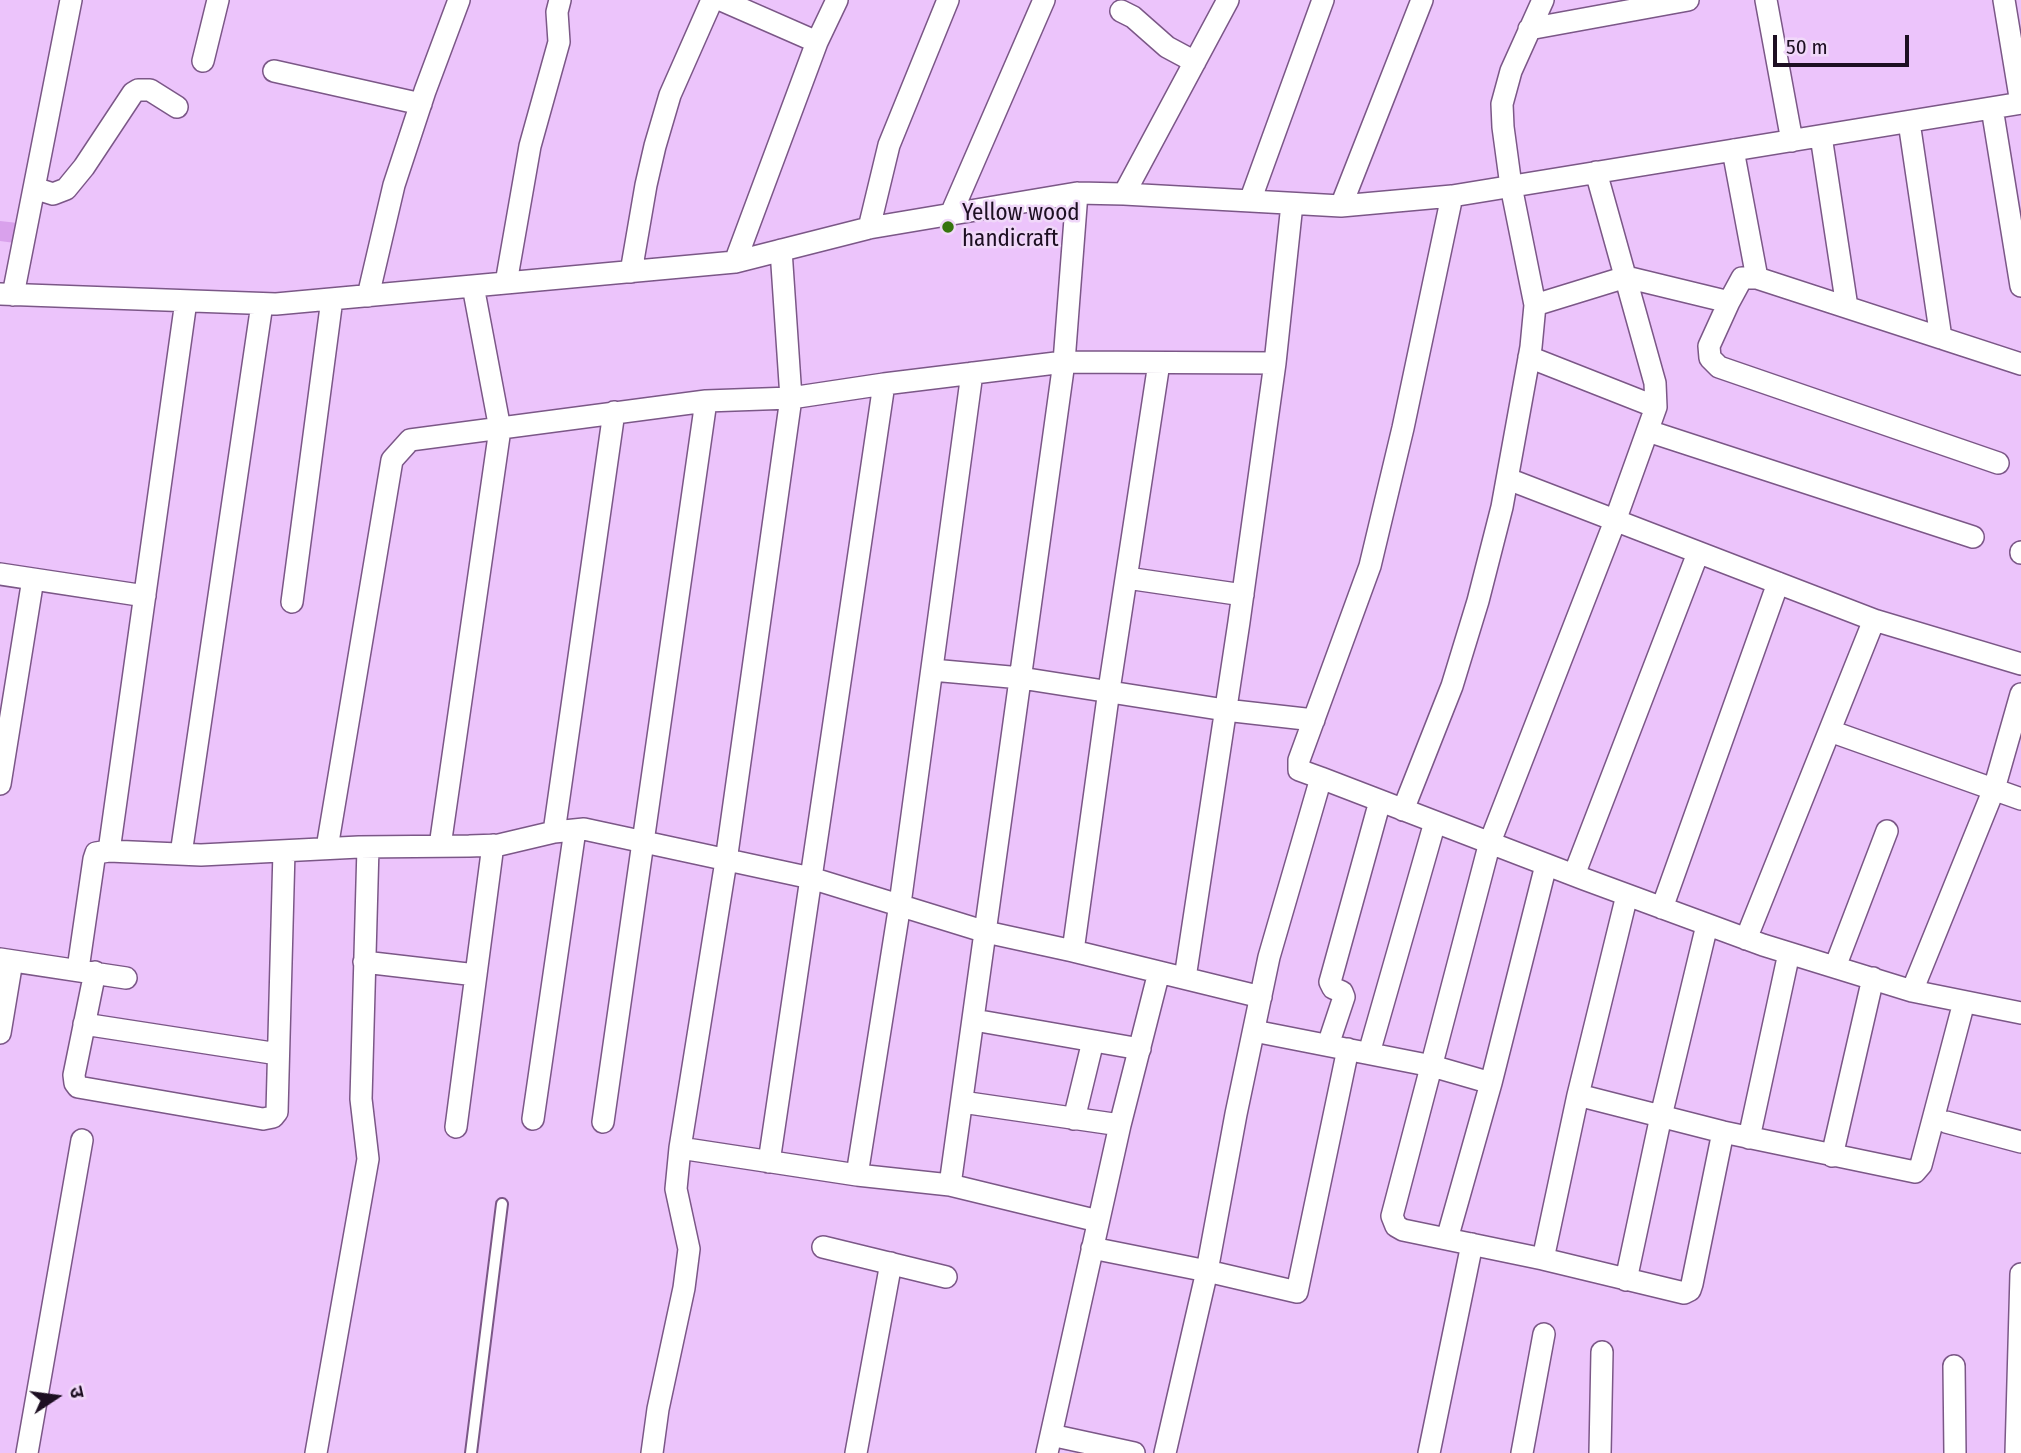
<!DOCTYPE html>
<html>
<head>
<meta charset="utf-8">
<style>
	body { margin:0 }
	#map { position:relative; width:2021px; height:1453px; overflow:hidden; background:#ecc4fb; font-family:"Fira Sans Condensed","Noto Sans Devanagari",sans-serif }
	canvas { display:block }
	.north { position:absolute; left:21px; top:1362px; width:70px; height:70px; -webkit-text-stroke:5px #f0d8f9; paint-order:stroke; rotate:77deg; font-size:19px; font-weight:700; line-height:28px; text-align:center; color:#1d0f22 }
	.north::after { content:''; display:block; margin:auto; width:24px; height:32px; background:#1d0f22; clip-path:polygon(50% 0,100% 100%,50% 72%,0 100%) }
	.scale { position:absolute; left:1773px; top:35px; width:136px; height:32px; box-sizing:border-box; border:4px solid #1d0f22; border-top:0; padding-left:9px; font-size:21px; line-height:24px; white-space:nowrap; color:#1d0f22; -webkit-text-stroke:5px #f0d8f9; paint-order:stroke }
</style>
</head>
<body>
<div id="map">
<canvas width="2021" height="1453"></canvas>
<div class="north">उ</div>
<div class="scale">50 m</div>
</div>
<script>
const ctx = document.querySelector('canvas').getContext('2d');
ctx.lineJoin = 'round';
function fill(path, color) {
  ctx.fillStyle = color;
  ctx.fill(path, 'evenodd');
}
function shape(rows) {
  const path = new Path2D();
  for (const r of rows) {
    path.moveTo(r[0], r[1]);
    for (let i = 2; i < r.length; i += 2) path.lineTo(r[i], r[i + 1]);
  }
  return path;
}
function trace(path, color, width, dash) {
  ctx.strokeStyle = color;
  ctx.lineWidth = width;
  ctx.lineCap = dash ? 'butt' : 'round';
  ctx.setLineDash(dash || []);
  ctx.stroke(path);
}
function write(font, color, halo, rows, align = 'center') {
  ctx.font = font + ' "Fira Sans Condensed",sans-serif';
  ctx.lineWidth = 5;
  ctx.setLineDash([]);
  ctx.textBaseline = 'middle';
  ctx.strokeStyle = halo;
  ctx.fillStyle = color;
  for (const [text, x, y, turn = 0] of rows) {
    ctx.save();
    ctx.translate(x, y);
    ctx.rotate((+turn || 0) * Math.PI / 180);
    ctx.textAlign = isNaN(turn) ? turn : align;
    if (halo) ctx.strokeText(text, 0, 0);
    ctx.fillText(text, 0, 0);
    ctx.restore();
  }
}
fill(shape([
	[0,221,18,223,15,243,0,241]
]), '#d9a1ec');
const lane = shape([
	[471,1453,502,1204]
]);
const street = shape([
	[721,0,817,42],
	[1766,0,1792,141],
	[2004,0,2021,103],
	[1121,11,1133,17,1167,47,1195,62],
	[1529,29,1688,0],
	[203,61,218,0],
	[274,71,421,104],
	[1992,108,2021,286],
	[1909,122,1941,338],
	[1821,136,1847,307],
	[1733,150,1757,278],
	[1596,172,1655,383,1656,407,1615,521,1490,842,1392,1216,1396,1226,1403,1230,1543,1259,1684,1293,1690,1290,1692,1284,1723,1132],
	[34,188,53,194,66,189,84,167,133,93,138,90,150,90,177,107],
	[1124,194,1228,0],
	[1250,201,1323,0],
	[1341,206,1422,0],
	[951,214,1044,0],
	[869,228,889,145,948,0],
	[781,250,791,398,726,861,680,1148,857,1175,950,1185,1064,362,1077,193],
	[735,262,817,42,837,0],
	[631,272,646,185,655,146,670,95,712,0],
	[506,283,530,146,559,42,557,12,560,0],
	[0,294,276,304,735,262,869,228,1077,193,1124,194,1341,206,1452,196,2021,103],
	[13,295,71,0],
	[368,296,394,185,425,91,459,0],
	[186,301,109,851,201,855,359,847,469,846,499,845,554,832,584,829,811,878,986,932,1073,951,1109,690,1159,363],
	[1729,302,1709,346,1710,358,1719,367,1998,463],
	[1535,305,1626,277,1729,302,1742,278,1757,278,2021,364],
	[1529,357,1656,407],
	[1648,431,1973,537],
	[1508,479,1874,620,2021,664],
	[2021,553,2021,552],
	[0,574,145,596],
	[1127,578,1243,595],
	[292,602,332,299],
	[932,670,1021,678,1225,710,1314,720],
	[1830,731,2021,799],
	[1321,778,1584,879,1763,945,1912,991,2021,1013],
	[0,784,33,579],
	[1403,810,1452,686,1478,601,1502,507,1531,347,1535,305,1511,186,1503,127,1502,104,1511,71,1543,0],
	[554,832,614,412],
	[440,846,500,429,473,286],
	[327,848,392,460,410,440,706,401,791,398,884,384,1064,362,1275,363],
	[181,854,262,304],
	[1574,875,1698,553],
	[1662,908,1778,583],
	[1746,939,1874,620],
	[1073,951,1261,997],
	[0,959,126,978],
	[364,962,476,975],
	[1835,967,1887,831],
	[78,969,94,859,96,853,109,851],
	[95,972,74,1075,75,1083,78,1087,263,1119,273,1117,277,1112,284,851],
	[1185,978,1239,622,1275,363,1292,204],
	[1912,991,1994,789,2021,694],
	[974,1020,1140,1049],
	[84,1024,278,1054],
	[1254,1031,1432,1066,1491,1083],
	[0,1033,12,961],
	[1328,1045,1344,997,1342,992,1333,988,1330,982,1380,801],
	[1369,1053,1435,822],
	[1578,1095,1627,895],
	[962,1102,1120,1125],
	[533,1119,575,830],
	[1074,1119,1093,1041],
	[603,1122,706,401],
	[1946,1122,2021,1142],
	[456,1127,493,845],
	[1749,1138,1789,953],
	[1832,1156,1873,978],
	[769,1162,884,384],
	[857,1175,900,904,972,373],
	[950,1185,1098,1221],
	[1447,1239,1491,1083,1546,865],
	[823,1247,946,1277],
	[1092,1248,1207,1271,1297,1292,1348,1049],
	[1543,1259,1578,1095,1723,1132,1915,1172,1921,1165,1964,1002],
	[1626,1280,1661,1116,1707,925],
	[1954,1366,1955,1453],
	[1051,1435,1134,1453],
	[27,1453,82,1140],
	[316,1453,368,1159,361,1099,368,847],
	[652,1453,658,1409,684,1288,689,1249,676,1189,680,1148],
	[856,1453,891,1263],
	[1047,1453,1120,1125,1159,972],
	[1165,1453,1207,1271,1236,1114,1269,957,1321,778,1299,770,1299,760,1370,566,1403,428,1452,196],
	[1429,1453,1472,1244],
	[1522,1453,1544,1334],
	[1600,1453,1602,1352],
	[2016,1453,2021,1274]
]);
trace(lane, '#7b5787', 14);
trace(street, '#7b5787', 24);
trace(lane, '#fff', 10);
trace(street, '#fff', 21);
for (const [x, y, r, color] of [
	[948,227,7,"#36750e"]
]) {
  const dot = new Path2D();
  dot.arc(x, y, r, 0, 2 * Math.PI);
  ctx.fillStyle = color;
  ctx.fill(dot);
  trace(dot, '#f0d8f9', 2.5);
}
write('23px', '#1d0f22', '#f0d8f9', [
	["Yellow wood",962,214],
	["handicraft",962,240]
], 'left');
</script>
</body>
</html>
